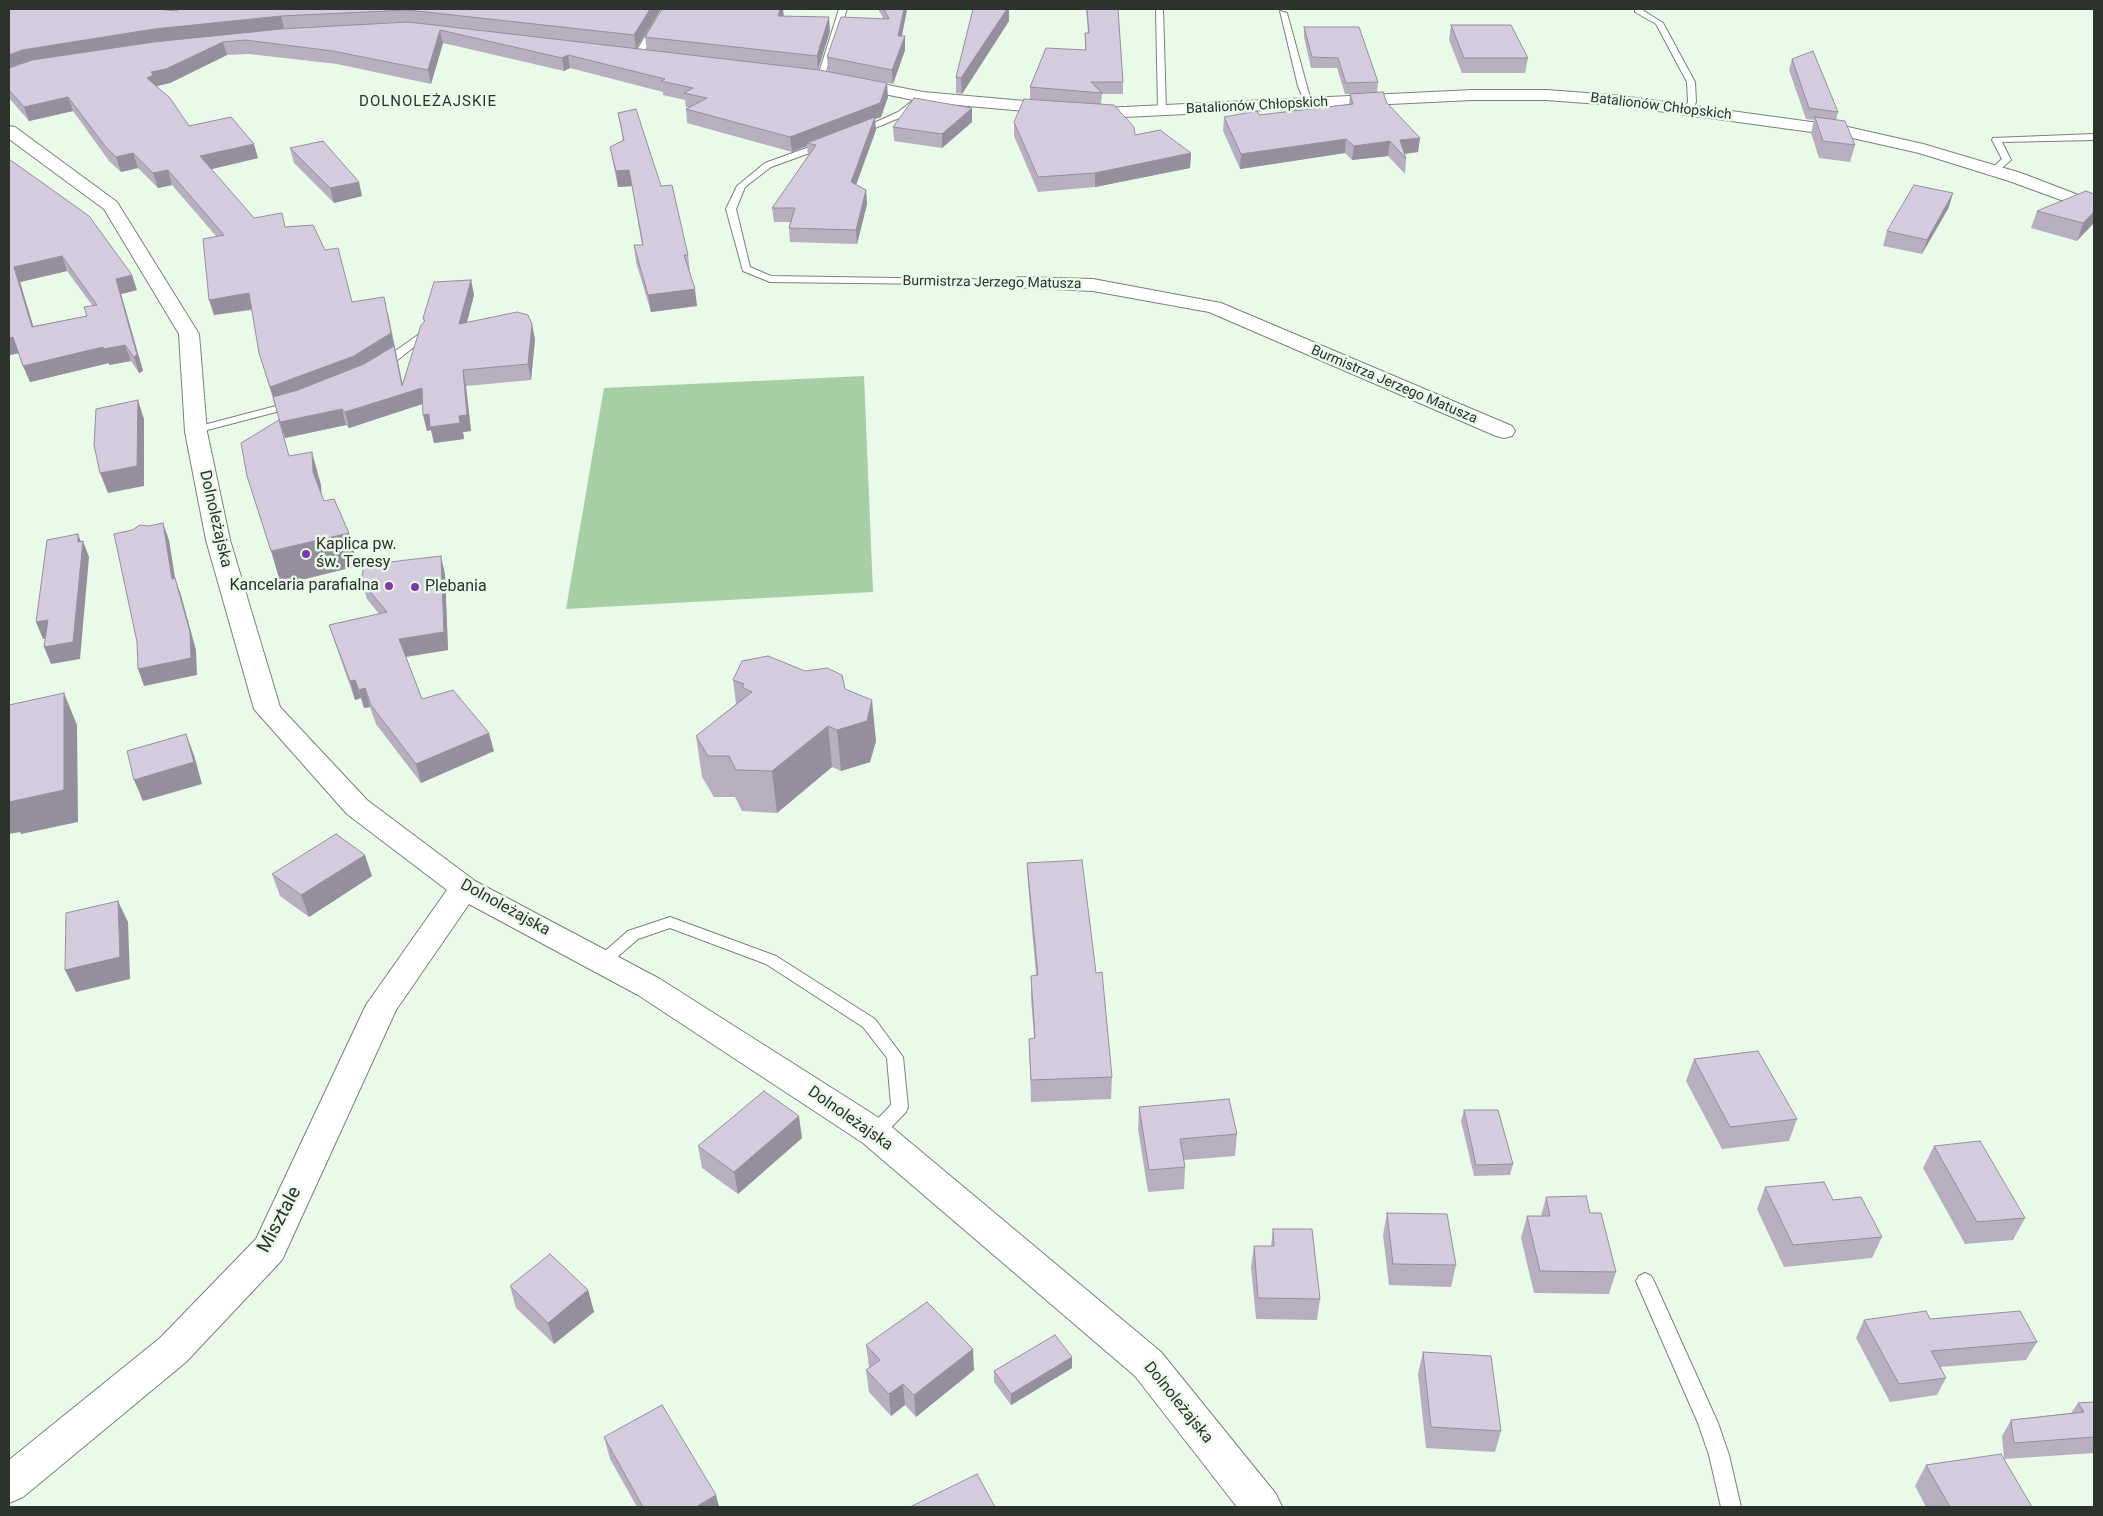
<!DOCTYPE html>
<html>
<head>
<meta charset="utf-8">
<style>
	body { margin:0 }
	#map { position:relative; width:2103px; height:1516px; overflow:hidden; background:#e9fae8; font-family:Roboto,sans-serif }
	canvas { display:block }
	.frame { position:absolute; inset:0; border:10px solid #2c322c; pointer-events:none }
</style>
</head>
<body>
<div id="map">
<canvas width="2103" height="1516"></canvas>
<div class="frame"></div>
</div>
<script>
const ctx = document.querySelector('canvas').getContext('2d');
ctx.lineJoin = 'round';
function fill(path, color) {
  ctx.fillStyle = color;
  ctx.fill(path, 'evenodd');
}
function shape(rows) {
  const path = new Path2D();
  for (const r of rows) {
    path.moveTo(r[0], r[1]);
    for (let i = 2; i < r.length; i += 2) path.lineTo(r[i], r[i + 1]);
  }
  return path;
}
function trace(path, color, width, dash) {
  ctx.strokeStyle = color;
  ctx.lineWidth = width;
  ctx.lineCap = dash ? 'butt' : 'round';
  ctx.setLineDash(dash || []);
  ctx.stroke(path);
}
function write(font, color, halo, rows, align = 'center') {
  ctx.font = font + ' Roboto,sans-serif';
  ctx.lineWidth = 5;
  ctx.setLineDash([]);
  ctx.textBaseline = 'middle';
  ctx.strokeStyle = halo;
  ctx.fillStyle = color;
  for (const [text, x, y, turn = 0] of rows) {
    ctx.save();
    ctx.translate(x, y);
    ctx.rotate((+turn || 0) * Math.PI / 180);
    ctx.textAlign = isNaN(turn) ? turn : align;
    if (halo) ctx.strokeText(text, 0, 0);
    ctx.fillText(text, 0, 0);
    ctx.restore();
  }
}
fill(shape([
	[864,376,873,592,566,609,604,388]
]), '#a7cea5');
const service = shape([
	[661,9,669,9,640,59,634,59,633,57,661,9],
	[839,9,847,9,824,77,817,79,839,9],
	[1156,9,1163,9,1166,110,1162,112,1158,110,1156,9],
	[1635,9,1641,9,1663,23,1695,82,1696,102,1692,111,1685,109,1688,102,1687,82,1656,24,1635,12,1635,9],
	[1280,11,1287,13,1312,105,1306,105,1298,86,1280,11],
	[915,99,922,101,904,116,863,133,856,131,898,112,915,99],
	[2094,134,2094,140,2002,142,2011,160,1996,173,1989,171,2002,159,1992,140,1993,138,2094,134],
	[826,141,829,142,829,146,771,167,745,187,736,209,750,267,771,276,1019,280,1022,281,1022,285,770,282,743,271,726,209,737,186,765,163,826,141],
	[422,332,427,335,426,337,399,359,385,368,377,368,377,364,422,332],
	[295,401,299,402,299,406,196,433,191,430,192,428,295,401],
	[670,917,776,956,875,1019,903,1057,908,1107,906,1112,881,1138,875,1140,869,1138,867,1133,869,1128,891,1105,887,1058,863,1027,766,964,670,928,638,939,607,966,597,966,594,962,597,958,628,931,670,917],
	[1645,1273,1651,1276,1654,1281,1718,1423,1729,1455,1741,1507,1721,1507,1709,1455,1698,1423,1636,1281,1639,1276,1645,1273]
]);
const minor = shape([
	[852,78,923,92,1104,108,1472,90,1546,90,1614,95,1848,127,1923,144,2021,173,2094,201,2094,212,2009,181,1919,153,1848,137,1614,105,1546,100,1472,100,1104,118,923,102,846,86,844,83,852,78],
	[9,126,15,127,117,202,199,334,207,432,230,540,280,707,367,800,475,881,660,979,887,1123,1161,1352,1276,1494,1282,1507,1237,1507,1135,1376,863,1143,638,995,469,904,396,1010,282,1260,186,1362,23,1497,9,1503,9,1460,160,1338,256,1239,366,1005,447,890,347,814,254,709,206,540,185,432,179,334,104,209,9,139,9,126],
	[1019,277,1093,279,1221,303,1512,426,1515,431,1512,436,1504,438,1496,436,1209,312,1093,291,1012,287,1009,283,1012,279,1019,277]
]);
trace(service, '#768575', 2);
trace(minor, '#768575', 2);
fill(service, '#fff');
fill(minor, '#fff');
fill(shape([
	[9,9,177,11,179,9,660,9,636,48,647,50,645,37,784,16,830,31,818,70,888,97,881,117,875,119,876,130,856,185,866,190,867,204,857,244,790,242,789,228,790,222,774,222,772,208,808,156,807,146,792,152,687,123,686,109,689,107,686,107,685,100,663,95,663,92,570,68,564,71,443,43,431,84,337,64,249,54,227,55,170,83,157,86,189,126,258,158,211,169,254,218,286,227,352,302,388,313,403,385,424,322,423,318,471,280,474,295,467,323,535,339,531,380,466,386,471,431,463,432,464,439,434,443,431,430,427,431,423,404,349,428,346,425,285,438,259,353,252,310,214,315,216,236,172,185,158,188,138,168,121,172,109,161,73,111,29,121,9,98],
	[878,9,907,9,902,36,905,50,893,84,828,72,827,57,883,18],
	[973,9,1009,9,1009,21,962,94,956,93,956,77],
	[1086,9,1118,9,1123,82,1123,94,1102,94,1101,104,1135,135,1191,153,1190,168,1095,187,1038,192,1014,136,1014,122,1030,99,1030,87,1085,49,1085,33,1088,33],
	[1451,25,1528,58,1525,73,1462,73,1449,40],
	[1304,27,1378,82,1377,93,1420,138,1418,152,1405,154,1406,159,1405,174,1388,156,1352,160,1345,153,1240,169,1223,131,1224,117,1259,115,1349,104,1350,94,1345,94,1337,68,1311,68,1304,37],
	[1792,59,1838,112,1836,120,1855,145,1850,162,1819,158,1811,133,1814,120,1806,119,1789,70],
	[618,113,661,186,688,255,690,272,697,306,651,312,636,262,634,245,642,245,632,186,618,187,613,163,610,147,623,140],
	[972,122,942,148,894,141,893,127],
	[290,148,362,196,334,203,294,163],
	[9,159,137,290,121,294,143,371,139,373,131,361,109,365,109,363,30,382,19,353,10,355],
	[67,271,92,305,87,316,33,326,20,282],
	[2094,194,2077,241,2031,228,2037,211],
	[1949,207,1922,254,1883,246,1887,231],
	[445,574,448,650,406,657,422,699,494,751,421,783,376,724,370,707,364,708,361,698,355,700,335,643,329,625,379,614,367,599,361,581],
	[733,680,845,689,876,741,870,762,841,771,832,767,777,813,742,811,735,797,714,797,702,777,696,736,736,704],
	[1027,863,1096,973,1112,1077,1111,1099,1031,1102,1029,1039,1034,1038,1031,998,1031,976,1036,975,1028,884],
	[272,874,372,876,309,917,280,896],
	[1694,1059,1797,1119,1789,1141,1722,1149,1686,1081],
	[1139,1107,1237,1134,1235,1156,1184,1160,1185,1167,1184,1189,1148,1192,1138,1129],
	[1464,1110,1513,1164,1510,1175,1474,1176,1461,1121],
	[802,1138,738,1194,702,1168,698,1146],
	[1934,1146,2025,1218,2013,1240,1965,1244,1923,1168],
	[1765,1187,1833,1200,1882,1237,1872,1258,1784,1267,1757,1209],
	[1546,1197,1590,1213,1616,1272,1609,1294,1534,1293,1521,1238,1527,1216,1541,1216],
	[1387,1213,1456,1265,1451,1287,1389,1285,1383,1235],
	[1273,1229,1320,1299,1317,1320,1256,1319,1251,1267,1254,1246,1271,1246],
	[510,1286,588,1290,594,1312,554,1344,516,1308],
	[1930,1319,2037,1342,2026,1360,1940,1367,1946,1378,1937,1395,1890,1402,1856,1338,1864,1320],
	[866,1345,974,1370,916,1417,905,1405,891,1416,869,1392,866,1370,870,1368,869,1367],
	[1423,1352,1501,1431,1495,1452,1426,1448,1418,1374],
	[1072,1357,1072,1368,1011,1405,994,1382,994,1371],
	[2094,1402,2094,1453,2004,1459,2032,1507,1926,1507,1915,1486,1926,1465,2004,1459,2002,1436,2011,1420,2071,1413,2078,1403],
	[604,1437,716,1495,719,1507,637,1507,610,1459]
]), '#b7afc0');
fill(shape([
	[650,9,660,9,636,49,634,35],
	[780,9,783,9,784,17,778,16],
	[904,9,907,9,899,50,898,36],
	[1007,9,1009,9,1009,21,962,94,961,78],
	[281,16,284,29,9,70,9,55,22,50,154,29],
	[829,17,830,31,818,70,817,56],
	[440,30,443,43,431,84,428,70],
	[905,36,905,50,893,84,892,70],
	[223,42,227,55,170,83,157,86,158,89,147,78,151,72],
	[568,55,570,68,564,71,562,58],
	[887,83,888,97,881,117,875,119,876,130,852,196,851,182,874,120,807,143,807,146,792,152,790,137],
	[68,97,73,111,29,121,24,107],
	[972,108,972,122,942,148,942,134],
	[1420,138,1418,152,1402,154,1400,140],
	[1346,139,1345,153,1240,169,1241,154],
	[1390,141,1388,156,1352,160,1354,146],
	[254,144,258,158,204,171,200,156],
	[133,153,138,168,121,172,116,157],
	[1191,153,1190,168,1095,187,1095,173],
	[168,170,172,185,158,188,153,173],
	[629,170,632,186,618,187,616,171],
	[359,182,362,196,334,203,330,188],
	[866,190,867,204,857,244,856,230],
	[1953,193,1949,207,1922,254,1927,240],
	[2094,212,2094,223,2077,241,2083,223],
	[62,256,67,271,20,282,38,342,32,327,14,267],
	[132,275,137,290,121,294,143,371,139,373,134,357,116,279],
	[471,280,474,295,462,340,459,324],
	[695,289,697,306,651,312,648,295],
	[249,293,253,309,214,315,209,300],
	[384,297,404,393,422,388,425,403,349,428,345,412,358,372,275,403,270,387],
	[532,324,535,339,531,380,528,364],
	[13,337,19,353,10,355,9,350,9,338],
	[125,345,131,361,109,365,109,363,30,382,23,366,103,347],
	[463,370,466,386,471,431,463,432,464,439,434,443,431,430,427,431,423,415,429,414,459,416],
	[138,400,144,419,144,486,108,493,100,473],
	[342,409,346,425,285,438,280,422],
	[312,452,321,485,322,504,313,472],
	[163,523,169,540,178,596,172,579],
	[349,533,358,566,281,585,271,551],
	[78,534,82,544,83,541,89,557,80,659,51,664,44,647,78,542],
	[441,556,445,574,448,650,404,657,399,639],
	[175,578,181,595,196,650,197,675,144,686,138,669],
	[48,620,55,637,43,639,36,622],
	[355,680,361,698,355,700,350,681],
	[365,688,370,707,364,708,359,690],
	[64,693,77,725,78,822,21,834,20,832,9,834,9,802],
	[872,700,876,741,870,762,841,771,837,730],
	[828,726,832,767,777,813,772,771],
	[489,733,494,751,421,783,416,764],
	[186,734,194,755,202,784,143,801,134,780],
	[365,855,372,876,309,917,301,895],
	[118,901,128,922,130,979,76,992,65,970],
	[799,1116,802,1138,738,1194,734,1172],
	[588,1290,594,1312,554,1344,548,1323],
	[973,1349,974,1370,916,1417,914,1395],
	[1072,1357,1072,1368,1011,1405,1011,1394],
	[903,1384,905,1405,891,1416,889,1394],
	[716,1495,719,1507,696,1507]
]), '#958e9c');
const building = shape([
	[9,9,156,9,177,11,179,9,650,9,634,35,408,10,281,16,154,29,22,50,9,55,9,9],
	[662,9,780,9,778,16,829,17,817,56,645,37,662,9],
	[884,9,904,9,898,36,905,36,892,70,827,57,841,17,889,19,884,9],
	[973,9,1007,9,961,78,956,77,973,9],
	[1087,9,1118,9,1123,82,1091,82,1102,93,1030,87,1046,48,1086,50,1085,33,1089,33,1087,9],
	[408,22,819,70,887,83,880,103,790,137,686,109,707,98,684,93,693,88,661,81,665,79,568,55,562,58,440,30,428,70,333,51,245,40,223,42,166,69,151,72,153,75,147,78,170,98,189,126,231,117,254,144,200,156,254,218,282,213,285,227,313,225,325,250,338,248,352,302,384,297,391,333,354,356,270,387,259,353,249,293,209,300,203,239,224,235,168,170,153,173,133,153,116,157,105,146,68,97,24,107,9,90,9,68,32,60,154,42,281,29,408,22],
	[1451,25,1511,25,1528,58,1464,58,1451,25],
	[1304,27,1359,27,1378,82,1346,83,1338,58,1312,57,1304,27],
	[1813,51,1838,112,1809,108,1792,59,1813,51],
	[1383,92,1387,103,1420,138,1400,140,1406,159,1390,141,1354,146,1346,139,1241,154,1224,117,1257,111,1259,115,1353,104,1350,94,1383,92],
	[914,98,972,108,942,134,893,127,914,98],
	[1024,99,1114,105,1134,127,1135,135,1160,130,1191,153,1095,173,1038,177,1014,122,1024,99],
	[636,109,661,186,672,185,688,255,684,255,695,289,648,295,634,245,643,245,629,170,616,171,610,147,624,140,618,113,636,109],
	[875,117,851,182,866,190,856,230,789,228,795,208,772,208,816,145,807,143,875,117],
	[1815,117,1845,121,1855,145,1823,141,1815,117],
	[323,141,359,182,330,188,290,148,323,141],
	[9,159,89,216,132,275,116,279,137,355,134,357,125,345,104,349,103,347,23,366,13,337,9,338,9,159],
	[62,256,97,305,84,307,87,316,32,327,14,267,62,256],
	[1914,185,1953,193,1927,240,1887,231,1914,185],
	[2086,191,2094,194,2094,212,2083,223,2037,211,2086,191],
	[471,280,459,324,517,312,528,315,532,324,528,364,463,370,467,415,459,416,460,423,430,427,429,414,423,415,422,388,345,412,342,409,280,422,273,397,298,390,364,364,394,346,402,386,421,325,425,321,423,318,434,282,471,280],
	[138,400,137,466,100,473,94,445,96,409,138,400],
	[279,420,289,456,312,452,313,472,324,501,334,499,349,533,271,551,247,476,241,443,279,420],
	[163,523,172,579,175,578,190,632,191,658,138,669,137,642,114,534,132,530,140,525,149,526,163,523],
	[78,534,78,542,83,541,73,642,44,647,48,620,36,622,47,540,78,534],
	[441,556,444,632,399,639,422,699,453,690,489,733,416,764,371,705,365,688,359,690,355,680,350,681,329,625,387,612,361,581,364,565,441,556],
	[768,656,805,671,827,668,842,675,845,689,872,700,867,721,837,730,828,726,772,771,736,770,729,756,708,756,696,736,752,692,742,687,744,684,733,680,742,661,768,656],
	[64,693,64,790,9,802,9,705,64,693],
	[186,734,194,762,134,780,127,751,186,734],
	[336,834,365,855,301,895,272,874,336,834],
	[1082,860,1096,973,1102,972,1112,1077,1031,1080,1029,1039,1035,1038,1031,976,1038,975,1027,863,1082,860],
	[118,901,120,957,65,970,66,913,118,901],
	[1758,1051,1797,1119,1730,1127,1694,1059,1758,1051],
	[764,1091,799,1116,734,1172,698,1146,764,1091],
	[1229,1099,1237,1134,1180,1139,1185,1167,1149,1170,1139,1107,1229,1099],
	[1464,1110,1498,1110,1513,1164,1476,1165,1464,1110],
	[1980,1141,2025,1218,1977,1222,1934,1146,1980,1141],
	[1824,1182,1833,1200,1861,1197,1882,1237,1793,1245,1765,1187,1824,1182],
	[1586,1196,1590,1213,1601,1213,1616,1272,1540,1271,1527,1216,1550,1216,1546,1197,1586,1196],
	[1387,1213,1447,1214,1456,1265,1393,1264,1387,1213],
	[1273,1229,1312,1229,1320,1299,1258,1298,1254,1246,1274,1246,1273,1229],
	[550,1254,588,1290,548,1323,510,1286,550,1254],
	[927,1302,973,1349,914,1395,903,1384,889,1394,866,1370,880,1360,866,1345,927,1302],
	[1926,1311,1930,1319,2020,1311,2037,1342,1931,1351,1946,1378,1899,1384,1864,1320,1926,1311],
	[1055,1335,1072,1357,1011,1394,994,1371,1055,1335],
	[1423,1352,1491,1356,1501,1431,1431,1427,1423,1352],
	[2094,1402,2094,1437,2014,1443,2011,1420,2084,1412,2078,1403,2094,1402],
	[662,1405,716,1495,696,1507,643,1507,604,1437,662,1405],
	[2001,1454,2032,1507,1950,1507,1926,1465,2001,1454],
	[977,1474,995,1507,910,1507,977,1474]
]);
fill(building, '#d5cbdf');
trace(building, '#958e9c', 1);
for (const [x, y, r, color] of [
	[306,554,5,"#7c38ac"],
	[389,586,5,"#7c38ac"],
	[415,587,5,"#7c38ac"]
]) {
  const dot = new Path2D();
  dot.arc(x, y, r, 0, 2 * Math.PI);
  ctx.fillStyle = color;
  ctx.fill(dot);
  trace(dot, '#e9fae8', 2);
}
write('14px', '#2c322c', '#e9fae8', [
	["Batalionów Chłopskich",1257,106,-3],
	["Batalionów Chłopskich",1661,107,7],
	["Burmistrza Jerzego Matusza",992,283,1],
	["Burmistrza Jerzego Matusza",1394,385,23]
]);
ctx.letterSpacing = '1px';
write('15px', '#2c322c', '#e9fae8', [
	["DOLNOLEŻAJSKIE",428,102]
]);
ctx.letterSpacing = '0px';
write('16px', '#2c322c', '#e9fae8', [
	["Dolnoleżajska",215,519,77],
	["Dolnoleżajska",505,908,29],
	["Dolnoleżajska",850,1119,35],
	["Dolnoleżajska",1178,1403,51]
]);
write('16px', '#2c322c', '#e9fae8', [
	["Kaplica pw.",316,545],
	["św. Teresy",316,563],
	["Kancelaria parafialna",379,586,"right"],
	["Plebania",425,587]
], 'left');
write('19px', '#2c322c', '#e9fae8', [
	["Misztale",280,1220,-62]
]);
</script>
</body>
</html>
